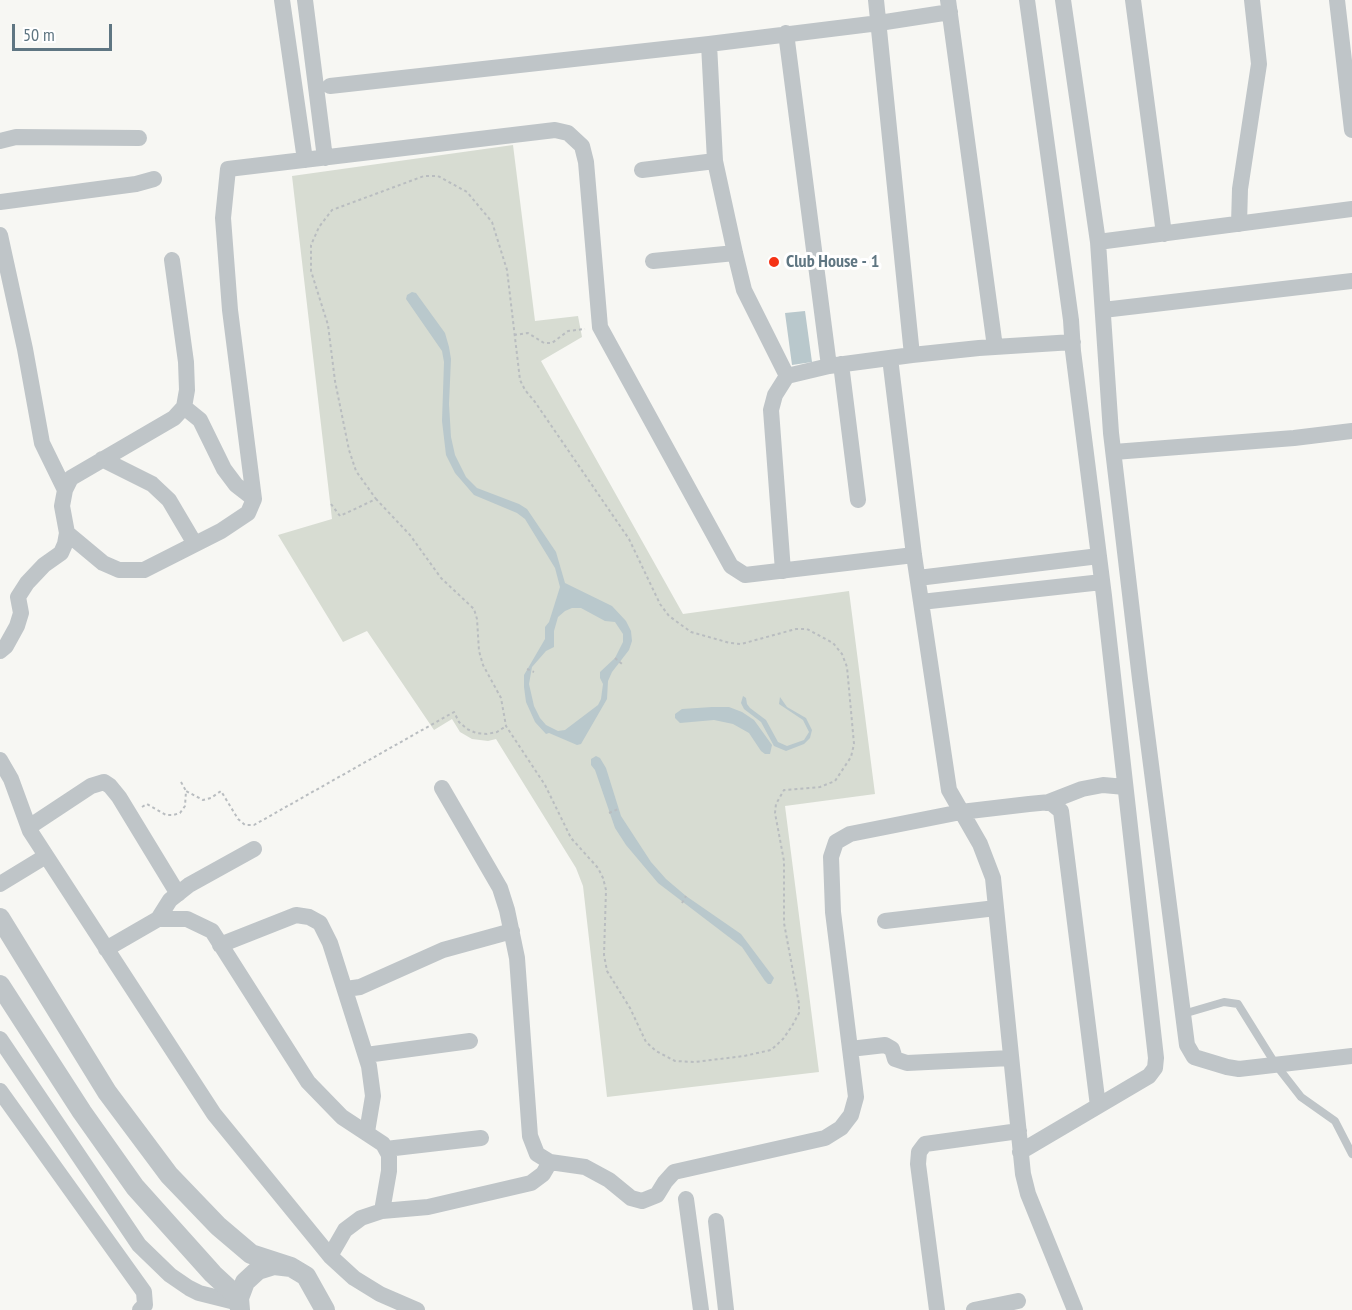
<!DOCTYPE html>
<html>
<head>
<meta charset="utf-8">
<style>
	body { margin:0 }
	#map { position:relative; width:1352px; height:1310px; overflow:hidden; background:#f7f7f3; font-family:"PT Sans Narrow",sans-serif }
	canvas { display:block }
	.scale { position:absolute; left:12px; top:24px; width:100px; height:27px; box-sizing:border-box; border:3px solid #5f7682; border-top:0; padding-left:8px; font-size:18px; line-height:21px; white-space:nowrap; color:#5f7682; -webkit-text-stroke:4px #fff; paint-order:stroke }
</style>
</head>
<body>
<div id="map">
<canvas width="1352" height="1310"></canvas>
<div class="scale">50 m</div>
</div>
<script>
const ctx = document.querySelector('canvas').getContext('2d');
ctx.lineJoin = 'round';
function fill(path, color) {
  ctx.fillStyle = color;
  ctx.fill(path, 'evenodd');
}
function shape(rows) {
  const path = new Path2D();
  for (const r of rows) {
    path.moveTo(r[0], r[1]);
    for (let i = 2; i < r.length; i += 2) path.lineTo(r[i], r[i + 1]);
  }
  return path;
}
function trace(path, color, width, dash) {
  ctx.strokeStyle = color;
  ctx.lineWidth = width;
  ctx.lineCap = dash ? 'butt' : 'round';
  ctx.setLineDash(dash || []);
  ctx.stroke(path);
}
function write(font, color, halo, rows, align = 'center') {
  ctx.font = font + ' "PT Sans Narrow",sans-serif';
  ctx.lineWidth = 6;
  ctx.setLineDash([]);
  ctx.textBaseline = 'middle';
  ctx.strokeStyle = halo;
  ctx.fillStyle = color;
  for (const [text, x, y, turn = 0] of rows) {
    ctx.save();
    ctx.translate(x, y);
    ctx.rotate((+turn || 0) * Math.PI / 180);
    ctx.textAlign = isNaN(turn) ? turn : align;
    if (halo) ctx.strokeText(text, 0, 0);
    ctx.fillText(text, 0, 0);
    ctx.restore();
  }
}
fill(shape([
	[513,145,535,321,578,316,582,337,541,361,683,614,849,591,875,794,785,806,819,1072,607,1097,583,886,576,868,496,739,488,741,472,739,460,732,452,719,434,730,367,631,343,642,278,535,332,519,292,176]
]), '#d7dcd2');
fill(shape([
	[412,292,416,293,445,333,449,347,451,359,449,404,451,437,455,455,466,477,477,488,519,504,527,509,556,552,565,583,612,606,626,621,631,631,632,641,629,650,612,672,608,681,607,699,581,744,577,745,549,733,546,734,535,722,526,702,524,687,524,675,545,639,545,627,549,622,560,587,555,568,525,519,517,513,474,495,455,473,446,455,442,421,444,362,442,351,406,299,407,295],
	[572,608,581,608,605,621,615,622,623,634,623,642,615,658,600,672,600,678,603,684,601,699,598,705,565,730,558,731,546,725,540,718,534,706,529,684,532,667,546,651,554,647,554,631,558,617,565,611],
	[805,311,812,362,792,365,785,313],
	[743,696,746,698,747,704,750,708,766,720,778,742,787,746,804,740,809,732,803,720,779,704,780,697,787,707,806,718,812,730,810,738,804,744,786,751,774,746,761,722,744,709,741,703],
	[712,707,729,707,742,712,754,720,772,745,770,754,765,754,761,751,749,733,733,724,714,720,680,723,675,718,675,714,682,709],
	[596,756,600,758,606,768,621,816,651,862,666,879,686,896,741,934,774,978,771,984,768,984,765,981,742,947,658,883,626,845,615,828,595,770,591,765,591,759]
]), '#b9c8cc');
trace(shape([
	[514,335,528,333,544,343,552,343,568,331,585,329],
	[331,504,340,516,376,499,356,471,349,450,335,381,328,325,311,271,311,245,319,227,332,210,424,176,438,176,467,192,492,222,507,270,520,380,525,390,535,402,629,539,660,604,669,616,691,632,730,643,741,644,796,629,807,629,833,643,842,654,847,667,854,744,851,757,835,781,820,787,784,790,776,804,775,813,784,861,784,923,799,1004,799,1013,792,1026,783,1039,771,1050,744,1056,695,1062,675,1061,656,1051,646,1042,630,1008,607,971,604,955,606,890,603,878,598,868,571,838,545,785,506,726,501,698,483,665,479,651,477,619,474,609,441,578,410,535,376,499],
	[615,658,622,664],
	[527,669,534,672],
	[181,782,186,791],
	[142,807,147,804,166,815,173,815,180,813,185,806,186,791,203,800,211,798,221,791,238,819,245,825,254,825,454,712,459,722,467,729,476,733,487,734,497,732,506,726],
	[609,813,618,809],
	[682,903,686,896]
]), '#b9bdc0', 2, [3, 3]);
trace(shape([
	[1183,1014,1224,1002,1238,1004,1276,1065,1301,1097,1335,1121,1352,1154]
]), '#bfc5c8', 8);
trace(shape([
	[282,0,305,160],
	[305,0,325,158],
	[876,0,912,355],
	[948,0,995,347],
	[1063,0,1098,242,1111,433,1140,679,1187,1045,1194,1057,1227,1067,1239,1069,1352,1056],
	[1133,0,1164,234],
	[1337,0,1352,130],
	[786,33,829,366],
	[709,44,715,161,735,253,744,290,787,376],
	[330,86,709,44,879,23,950,12],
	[0,141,16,137,139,138],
	[642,170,715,161],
	[0,202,136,184,154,179],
	[1239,224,1240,189,1259,64,1252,0],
	[0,235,25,349,42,443,65,490],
	[1098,242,1352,209],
	[653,261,735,253],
	[1103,310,1352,281],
	[890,358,914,555,949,790,980,844,993,878,1023,1174,1028,1194,1075,1310],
	[841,364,858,500],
	[184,407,200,420,224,469,236,485,254,499],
	[1114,452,1294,438,1352,431],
	[102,459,152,484,169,500,195,544],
	[67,533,103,563,119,570,144,570,221,531,248,513,254,499,230,310,223,218,228,169,555,130,568,133,582,146,586,162,600,327,731,566,745,575,914,555],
	[783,571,771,410,775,395,787,376,829,366,912,355,979,348,1073,342],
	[918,578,1099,556],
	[921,602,1102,582],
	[0,651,6,646,17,626,21,613,18,597,27,583,44,565,61,553,65,544,67,533,62,506,65,490,71,478,174,418,184,407,187,390,186,362,172,260],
	[0,760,11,779,30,831,214,1114,330,1256,354,1278,380,1294,417,1310],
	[442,788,500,888,507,910,517,958,530,1136,537,1154,550,1162,585,1167,609,1180,631,1198,642,1201,657,1195,665,1182,674,1172,825,1138,841,1128,851,1115,856,1097,833,912,831,857,836,842,850,834,961,812,1029,804,1050,802,1061,811,1098,1106],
	[1046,803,1082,789,1103,785,1125,787],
	[29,827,91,786,104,782,110,786,119,797,178,894],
	[0,884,46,856],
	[158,919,170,900,189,885,254,849],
	[885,921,996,908],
	[220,945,296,915,309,917,320,923,330,943,369,1066,373,1096,367,1132],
	[106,949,158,919,187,919,212,931,308,1082,342,1117,383,1144,389,1155,389,1171,382,1211],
	[346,989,360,987,443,950,512,931],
	[0,1039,139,1245,170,1275,189,1288,199,1293,239,1303],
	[850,1049,885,1045,892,1049,895,1059,907,1063,1011,1058],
	[366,1055,470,1041],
	[0,1091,144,1292,145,1305,140,1310],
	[386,1149,481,1138],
	[1020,1152,1149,1076,1155,1068,1156,1058,1104,596,1073,351,1071,320,1027,0],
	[686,1199,701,1310],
	[716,1221,726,1310],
	[330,1256,345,1230,361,1218,382,1211,428,1207,531,1183,543,1174,550,1162],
	[937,1310,918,1164,919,1152,925,1144,1019,1131],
	[974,1310,1018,1301]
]), '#bfc5c8', 16);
trace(shape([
	[0,918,107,1092,169,1175,218,1226,251,1254,291,1267],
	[0,985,82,1112,135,1187,213,1274,239,1298],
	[240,1310,239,1298,245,1282,258,1270,274,1265,291,1267,306,1276,325,1310]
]), '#bfc5c8', 20);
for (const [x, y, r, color] of [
	[774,262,6,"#f53315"]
]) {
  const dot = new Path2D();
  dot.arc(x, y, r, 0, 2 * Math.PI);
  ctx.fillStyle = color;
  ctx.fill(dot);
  trace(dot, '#fff', 2);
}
write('bold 18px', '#5f7682', '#fff', [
	["Club House - 1",786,262]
], 'left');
</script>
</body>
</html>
